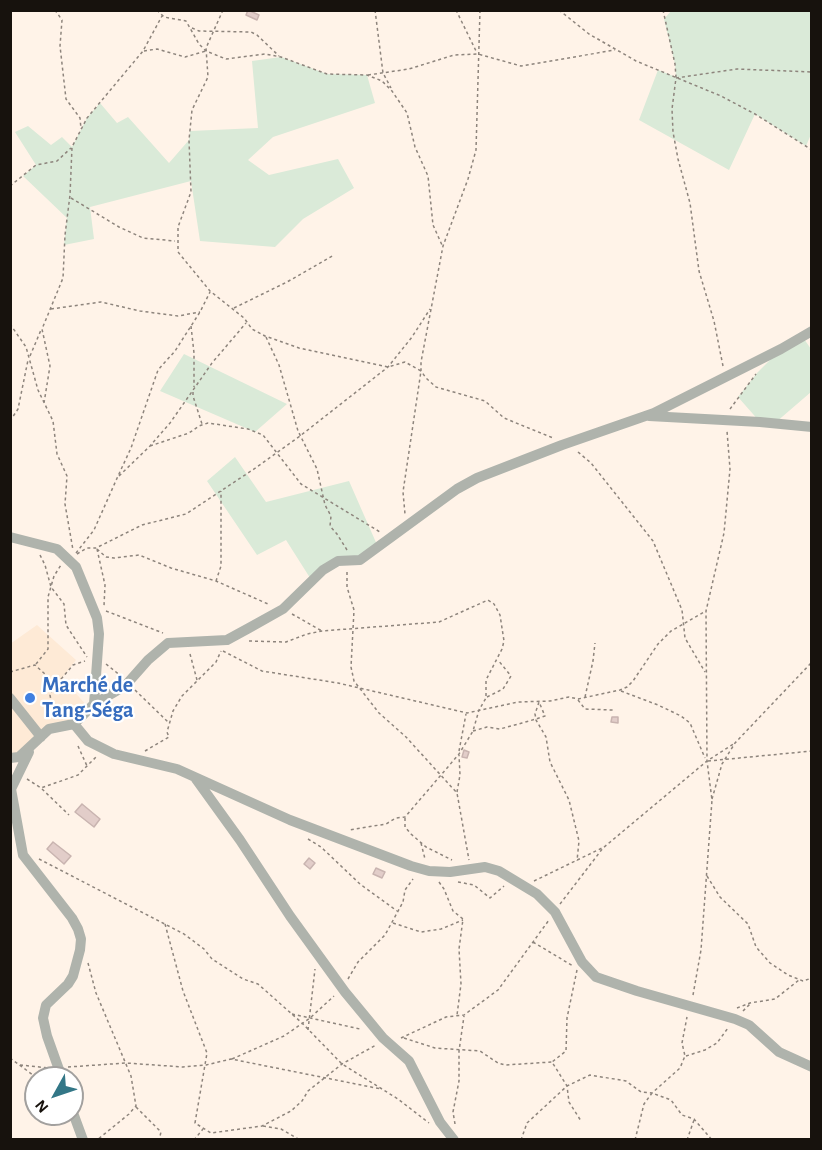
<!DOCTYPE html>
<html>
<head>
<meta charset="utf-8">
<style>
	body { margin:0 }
	#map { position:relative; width:822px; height:1150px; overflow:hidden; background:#fff3e8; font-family:"Alegreya Sans",sans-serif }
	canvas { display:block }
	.frame { position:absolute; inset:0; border:12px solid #17120d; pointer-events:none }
	.north { position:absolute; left:24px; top:1066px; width:60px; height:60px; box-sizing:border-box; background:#fff; border:2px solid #a2a09e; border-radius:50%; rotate:230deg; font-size:16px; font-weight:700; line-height:24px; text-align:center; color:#17120d }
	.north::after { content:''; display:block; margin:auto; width:21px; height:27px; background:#337787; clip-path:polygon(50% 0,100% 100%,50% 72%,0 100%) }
</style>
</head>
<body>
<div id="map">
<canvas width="822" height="1150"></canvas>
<div class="frame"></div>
<div class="north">N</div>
</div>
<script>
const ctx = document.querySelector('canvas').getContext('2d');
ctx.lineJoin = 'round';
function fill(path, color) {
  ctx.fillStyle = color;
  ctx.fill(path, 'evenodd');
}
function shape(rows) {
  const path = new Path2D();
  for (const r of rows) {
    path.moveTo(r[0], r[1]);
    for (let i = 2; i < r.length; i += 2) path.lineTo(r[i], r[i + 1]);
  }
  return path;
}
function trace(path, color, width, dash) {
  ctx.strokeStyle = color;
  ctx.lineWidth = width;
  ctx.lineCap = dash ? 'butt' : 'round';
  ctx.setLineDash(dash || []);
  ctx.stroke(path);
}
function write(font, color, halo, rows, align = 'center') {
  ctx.font = font + ' "Alegreya Sans",sans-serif';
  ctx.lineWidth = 4.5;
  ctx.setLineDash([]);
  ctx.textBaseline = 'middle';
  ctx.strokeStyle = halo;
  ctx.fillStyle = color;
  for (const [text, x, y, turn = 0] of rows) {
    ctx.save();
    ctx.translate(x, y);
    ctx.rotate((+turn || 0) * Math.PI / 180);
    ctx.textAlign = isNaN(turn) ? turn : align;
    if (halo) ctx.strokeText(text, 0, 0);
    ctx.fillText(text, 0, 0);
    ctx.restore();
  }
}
fill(shape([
	[37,625,76,660,62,678,89,708,74,724,49,730,11,758,10,644]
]), '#feead6');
fill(shape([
	[671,11,811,11,812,132,806,146,755,114,729,170,639,120,658,70,676,77,675,64,664,19],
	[281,57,327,74,367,75,375,103,273,137,248,160,269,175,338,159,354,188,303,219,275,247,200,241,191,181,90,207,94,239,64,245,67,218,23,176,36,165,15,132,28,126,51,145,62,137,72,147,87,118,100,103,117,123,128,117,169,163,189,140,190,131,258,128,252,61],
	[802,336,811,349,811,392,775,423,760,422,738,397,757,373,781,349],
	[184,354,287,404,255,432,160,391],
	[235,457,266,502,349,481,378,547,360,560,338,561,312,581,286,540,257,555,207,481]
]), '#daead8');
const building = shape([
	[248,10,259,15,257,20,246,15,248,10],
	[612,717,618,717,618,723,611,722,612,717],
	[464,750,469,752,467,758,462,757,464,750],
	[82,804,100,819,94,827,75,812,82,804],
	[53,842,71,856,64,864,47,849,53,842],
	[309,858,315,863,310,869,304,864,309,858],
	[376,868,385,872,382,878,373,874,376,868]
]);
fill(building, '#e2cdc9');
trace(building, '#c9b4b0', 1.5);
trace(shape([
	[55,10,62,20,60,46,66,99,80,118,81,129],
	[157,10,164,17,186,21,199,44,206,51,226,59,265,54,281,57,327,74,367,75,382,81,392,91,407,113,415,147,428,176,433,225,442,245],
	[223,10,206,48,208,77,192,110,189,140,191,192,178,227,178,252,210,291,244,318,252,329,265,336,299,348,388,367,405,362,421,371,403,492,405,514],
	[375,10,383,73,391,88],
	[456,10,477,53],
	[480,10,476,150,468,179,443,246,421,362,421,371,426,378,436,387,485,401,504,418,553,438],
	[559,10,589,34,636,61,721,96,755,114,812,150],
	[663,10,675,64,676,77],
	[192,28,199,31,251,32,257,35,279,56],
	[144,51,157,49,185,57,206,51],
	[368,75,409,69,454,55,478,54,521,66,615,50],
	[10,186,36,165,57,161,71,148],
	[71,198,119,227,143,238,175,241],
	[234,308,287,282,334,255],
	[51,309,101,302,140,311,178,316,200,312],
	[10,324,26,347,38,390,53,421,57,454,67,476,65,504,73,550],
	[191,326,194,353,194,387],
	[266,337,279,365,298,431,317,469,325,505,331,516,330,526,337,534,347,550],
	[30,356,41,330],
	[723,366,714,321,699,271,690,203,678,159,673,132,672,109,676,78,737,69,812,72],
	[193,392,193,396,202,424],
	[44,403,50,366,42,329,63,278,65,235,70,195,72,147,87,118,143,51,162,16],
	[730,409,756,374],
	[10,421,18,409,28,360],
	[150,446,189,433,199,426,208,423,248,429,263,435,301,484,380,532],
	[578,452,591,463,653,541,682,610,685,638,705,672],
	[119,476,150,446,170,423,212,363,246,323],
	[97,549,106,557,114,558,139,555,171,568,216,581,268,604],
	[97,549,105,585,104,606],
	[76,553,94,530,118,476,131,448,158,370,175,351,200,312,210,292],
	[77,554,87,548,96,548,142,525,186,514,254,469,300,436,388,367,412,337,430,309],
	[40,555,45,565,51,587,64,604,66,625,87,657],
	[347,572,347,587,354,610,351,667,354,681,379,713,406,737,457,793,469,860],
	[216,581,221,566,221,491],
	[106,611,163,633],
	[292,614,322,631],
	[249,641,286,642,307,634,322,631,439,622,488,600,494,604,500,615,504,641,502,649,486,680,486,698,479,710,473,731,459,754,405,817,396,818,386,824,349,830],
	[223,651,262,671,338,683,467,713,518,702,550,701,569,697,578,699,620,690,627,687,633,681,658,644,671,631,706,611],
	[190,654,197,680],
	[36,664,48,649,48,597,54,576,61,565],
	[106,664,121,676],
	[10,672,35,665,55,683,62,678,73,665,85,661],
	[55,684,50,695,53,711,56,716],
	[135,690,168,722],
	[621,691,658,705,681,716,690,723,705,758],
	[487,697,503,689,511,676,498,660],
	[585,697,593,661,595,643],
	[578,700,585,709,613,710],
	[473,731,487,727,500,729,522,723,536,719,545,716,539,702,535,714,536,719,536,720,546,737,550,762,569,800,579,841,577,861],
	[78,746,87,766],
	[145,751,169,737,167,732,173,711,182,696,216,662,221,651],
	[459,751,466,714],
	[708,761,812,751],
	[27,779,41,788,78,775,96,757],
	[42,789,69,815],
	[457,792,460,775,459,755],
	[712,799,722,764,735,743,812,662],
	[405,818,405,827,411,834,426,847,452,860],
	[308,839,321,847,360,884,397,911],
	[421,843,425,859],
	[39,859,184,934,204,949,212,959,243,979,258,984,302,1023,342,1064,398,1099,429,1123],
	[707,876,720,897,748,924,756,947,770,963,788,975,803,981,812,978],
	[534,881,602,848],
	[439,882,444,889,453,911,463,919,459,949,461,984,457,1015],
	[458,882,474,885,490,898,504,886],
	[560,904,603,848,707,761,735,743],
	[393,923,421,932,441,929,463,920],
	[165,924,183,991,207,1053,195,1123,211,1133,262,1126,291,1111,302,1101,308,1091,342,1064,376,1045],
	[533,942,573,966],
	[88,963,96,993,131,1076,136,1106,129,1114,97,1140],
	[577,970,567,1018,566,1051,552,1062,567,1086,569,1102,581,1121],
	[348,979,358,962,385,935,403,902,405,890,413,879],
	[693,995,701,950,712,800,707,761,706,611,724,533,730,469,727,431],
	[737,1008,750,1003,775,999,799,980],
	[743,1011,750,1004],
	[292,1014,360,1029],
	[308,1030,315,969],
	[401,1038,446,1017,464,1015,498,990,549,920],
	[404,1038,435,1048,480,1051,498,1063,505,1065,552,1062],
	[686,1056,705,1050,717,1043,728,1028],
	[10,1058,37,1078],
	[232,1059,284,1036,310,1018,334,996],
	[20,1065,49,1068],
	[68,1067,126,1063,183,1067,206,1065,231,1059,381,1089],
	[136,1107,161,1132,159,1140],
	[455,1124,453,1112,459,1081,459,1051,464,1016],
	[263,1126,281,1129,300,1140],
	[194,1140,203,1129],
	[521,1140,527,1123,567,1086,590,1075,626,1081,641,1092,652,1093,680,1068,685,1056,682,1043,687,1017],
	[635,1140,644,1104,652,1093,671,1100,682,1115,694,1119,712,1140],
	[687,1140,694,1120]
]), '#8d847c', 1.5, [3, 3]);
trace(shape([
	[649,416,760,422,812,427],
	[10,537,57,549,76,567,97,618,99,634,94,704],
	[10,698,41,737],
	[74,724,88,741,114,754,177,769,290,820,411,866,429,871,450,872,485,867,499,871,537,894,555,912,582,962,596,977,637,991,735,1019,749,1025,779,1052,812,1067],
	[29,752,11,789,23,855,72,918,78,929,81,939,80,950,73,976,68,984,46,1005,43,1018,47,1036,62,1078],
	[10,758,19,757,49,729,74,724,94,704,125,686,148,660,168,643,227,640,249,628,283,609,323,570,338,561,360,560,457,489,477,478,562,445,654,413,781,349,812,331],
	[196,779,240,840,290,916,345,992,383,1038,409,1061,440,1122,454,1140],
	[72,1110,83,1140]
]), '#afb3ac', 10);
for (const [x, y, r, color] of [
	[30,698,6,"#3f7fe0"]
]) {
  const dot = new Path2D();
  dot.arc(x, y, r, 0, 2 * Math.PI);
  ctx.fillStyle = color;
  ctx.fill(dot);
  trace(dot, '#fff', 2);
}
write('bold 22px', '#366cbe', '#fff', [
	["Marché de",42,685],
	["Tang-Séga",42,710]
], 'left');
</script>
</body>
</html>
